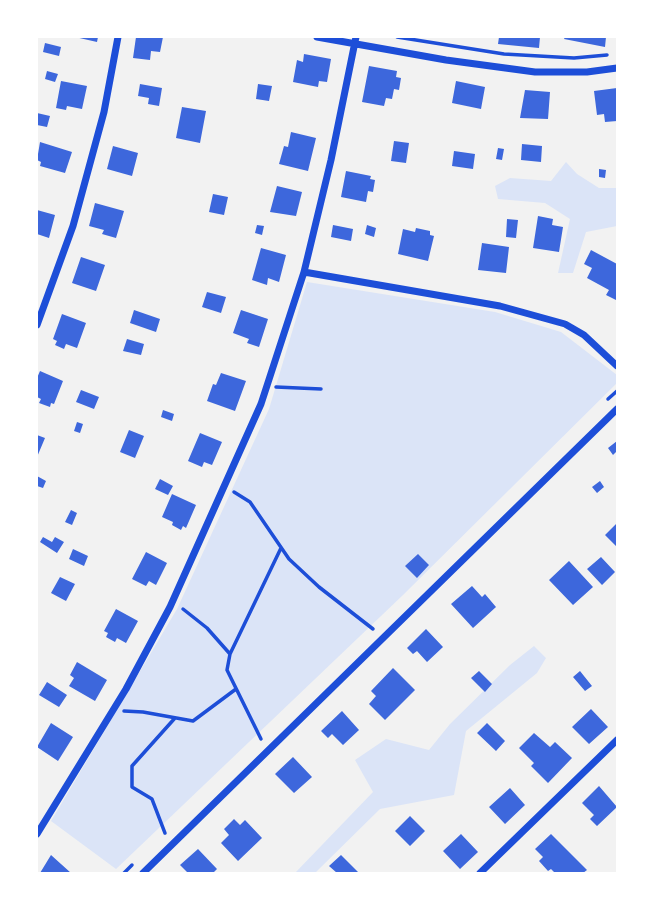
<!DOCTYPE html>
<html>
<head>
<meta charset="utf-8">
<style>
	body { margin:0 }
	#map { position:relative; width:654px; height:910px; overflow:hidden; background:#f2f2f2; font-family:"PT Serif",serif }
	canvas { display:block }
	.frame { position:absolute; inset:0; border:38px solid #fff; pointer-events:none }
</style>
</head>
<body>
<div id="map">
<canvas width="654" height="910"></canvas>
<div class="frame"></div>
</div>
<script>
const ctx = document.querySelector('canvas').getContext('2d');
ctx.lineJoin = 'round';
function fill(path, color) {
  ctx.fillStyle = color;
  ctx.fill(path, 'evenodd');
}
function shape(rows) {
  const path = new Path2D();
  for (const r of rows) {
    path.moveTo(r[0], r[1]);
    for (let i = 2; i < r.length; i += 2) path.lineTo(r[i], r[i + 1]);
  }
  return path;
}
function trace(path, color, width, dash) {
  ctx.strokeStyle = color;
  ctx.lineWidth = width;
  ctx.lineCap = dash ? 'butt' : 'round';
  ctx.setLineDash(dash || []);
  ctx.stroke(path);
}
fill(shape([
	[566,162,577,174,599,188,617,188,617,226,586,232,573,273,558,273,570,219,545,203,498,199,495,186,510,178,551,181],
	[307,282,495,312,561,332,617,375,617,383,403,595,116,869,51,821,177,609,269,409],
	[534,646,546,658,537,673,466,731,454,795,380,809,315,873,295,873,373,792,355,760,386,739,429,750,450,724,510,665]
]), '#dbe4f7');
fill(shape([
	[75,37,98,37,97,42],
	[136,37,163,37,160,52,151,51,150,60,133,58],
	[499,37,540,37,539,48,498,44],
	[565,37,606,37,605,47,564,39],
	[45,43,61,47,59,56,43,52],
	[304,54,331,59,327,82,319,81,318,87,293,82,297,60,303,62],
	[369,66,397,71,396,77,401,78,399,90,394,89,392,99,386,98,384,106,362,102],
	[47,71,58,74,55,82,45,79],
	[61,81,87,86,82,109,67,106,66,110,56,108],
	[456,81,485,87,481,109,452,103],
	[140,84,162,88,159,106,148,104,149,98,138,96],
	[258,84,272,86,269,101,256,99],
	[617,88,617,121,605,122,604,114,597,115,594,91],
	[525,90,550,92,548,119,520,118],
	[182,107,206,111,200,143,176,138],
	[37,113,50,116,47,127,37,125],
	[291,132,316,138,308,171,279,164,284,146,288,147],
	[394,141,409,143,406,163,391,161],
	[40,142,72,152,65,173,40,166,41,162,37,160],
	[522,144,542,146,541,162,521,160],
	[113,146,138,153,132,176,107,169],
	[498,148,504,149,502,160,496,159],
	[454,151,475,154,473,169,452,166],
	[599,169,606,170,605,178,599,177],
	[346,171,371,176,370,179,375,180,373,192,368,191,366,202,341,197],
	[277,186,302,192,296,216,270,212],
	[213,194,228,197,224,215,209,212],
	[95,203,124,211,116,238,102,234,104,230,89,226],
	[37,210,55,215,49,238,37,234],
	[538,216,553,219,552,225,563,227,559,252,533,248],
	[507,219,518,220,516,238,506,237],
	[257,225,264,226,262,235,255,233],
	[333,225,353,229,351,241,331,237],
	[367,225,376,228,374,237,365,234],
	[416,228,430,231,430,235,434,236,428,261,398,254,403,229,415,232],
	[482,243,509,247,506,273,478,270],
	[261,248,286,255,279,282,268,278,267,285,252,280],
	[591,250,617,264,616,300,606,295,609,290,587,278,592,268,584,264],
	[81,257,105,265,96,291,72,283],
	[207,292,226,297,221,313,202,307],
	[134,310,160,319,156,332,130,323],
	[241,310,268,319,259,347,247,343,249,339,233,333],
	[62,314,86,323,77,348,66,344,64,349,55,345,57,341,53,339],
	[127,339,144,344,141,355,123,351],
	[40,371,63,381,54,404,51,403,50,407,39,403,41,399,37,397,37,378],
	[221,373,246,381,235,411,207,401,213,384,216,385],
	[81,390,99,397,94,409,76,402],
	[163,410,174,414,172,421,161,417],
	[77,422,83,424,80,433,74,431],
	[129,430,144,436,135,458,120,452],
	[200,433,222,442,212,465,204,462,202,467,188,461],
	[37,435,45,438,37,457],
	[617,441,617,451,613,455,608,448],
	[37,476,46,481,43,488,37,486],
	[160,479,173,486,168,495,155,489],
	[600,481,604,487,597,493,592,487],
	[172,494,196,505,186,528,183,526,181,530,172,525,173,522,162,517],
	[71,510,77,513,72,525,65,522],
	[617,523,617,547,605,535],
	[43,537,52,542,55,537,64,542,57,553,40,542],
	[73,549,88,556,84,566,69,559],
	[146,552,167,563,156,585,149,581,146,586,132,579],
	[418,554,429,565,417,578,405,566],
	[601,557,615,572,602,585,587,569],
	[569,561,593,587,573,605,549,580],
	[60,577,75,584,66,601,51,593],
	[472,586,482,597,485,594,496,607,473,628,451,604],
	[116,609,138,621,126,643,117,638,115,642,106,637,108,633,104,631],
	[426,629,443,647,427,662,417,651,413,654,407,648],
	[77,662,107,680,95,701,69,686,74,678,70,675],
	[393,668,415,690,385,720,369,704,376,696,371,691],
	[479,671,492,684,485,692,471,678],
	[580,671,592,686,585,691,573,677],
	[47,682,67,695,59,707,39,695],
	[591,709,608,727,589,744,572,727],
	[342,711,359,730,343,745,332,734,328,738,321,731],
	[51,723,73,737,58,761,37,747],
	[487,723,505,741,496,751,477,733],
	[534,733,550,747,555,742,572,758,548,783,531,766,534,763,519,748],
	[293,757,312,777,294,793,275,774],
	[599,786,617,807,597,826,590,819,594,815,582,803],
	[510,788,525,805,505,824,489,807],
	[410,816,425,831,410,846,395,831],
	[234,819,240,825,245,820,262,838,238,861,221,843,229,835,224,829],
	[461,834,478,852,460,869,443,851],
	[551,834,587,870,583,873,555,873,551,869,548,871,539,861,543,857,535,849],
	[198,849,217,869,213,873,188,873,180,865],
	[51,855,71,873,40,873],
	[341,855,359,873,337,873,329,866]
]), '#3d67dc');
trace(shape([
	[397,37,504,54,574,58,607,55],
	[276,387,321,389],
	[608,399,617,391],
	[234,492,250,502,289,559,319,587,373,629],
	[183,609,207,628,230,654],
	[124,711,143,712,193,721,236,689],
	[261,739,227,670,230,654,281,548],
	[165,833,152,799,132,787,132,766,175,718],
	[124,873,132,865]
]), '#1d4ed8', 3.5);
trace(shape([
	[317,37,446,60,535,72,587,72,617,68],
	[304,272,500,306,565,324,584,335,617,366],
	[37,325,73,226,104,112,118,37],
	[37,834,126,689,170,607,261,404,304,272,331,160,356,37],
	[143,873,617,409],
	[480,873,617,740]
]), '#1d4ed8', 7);
</script>
</body>
</html>
